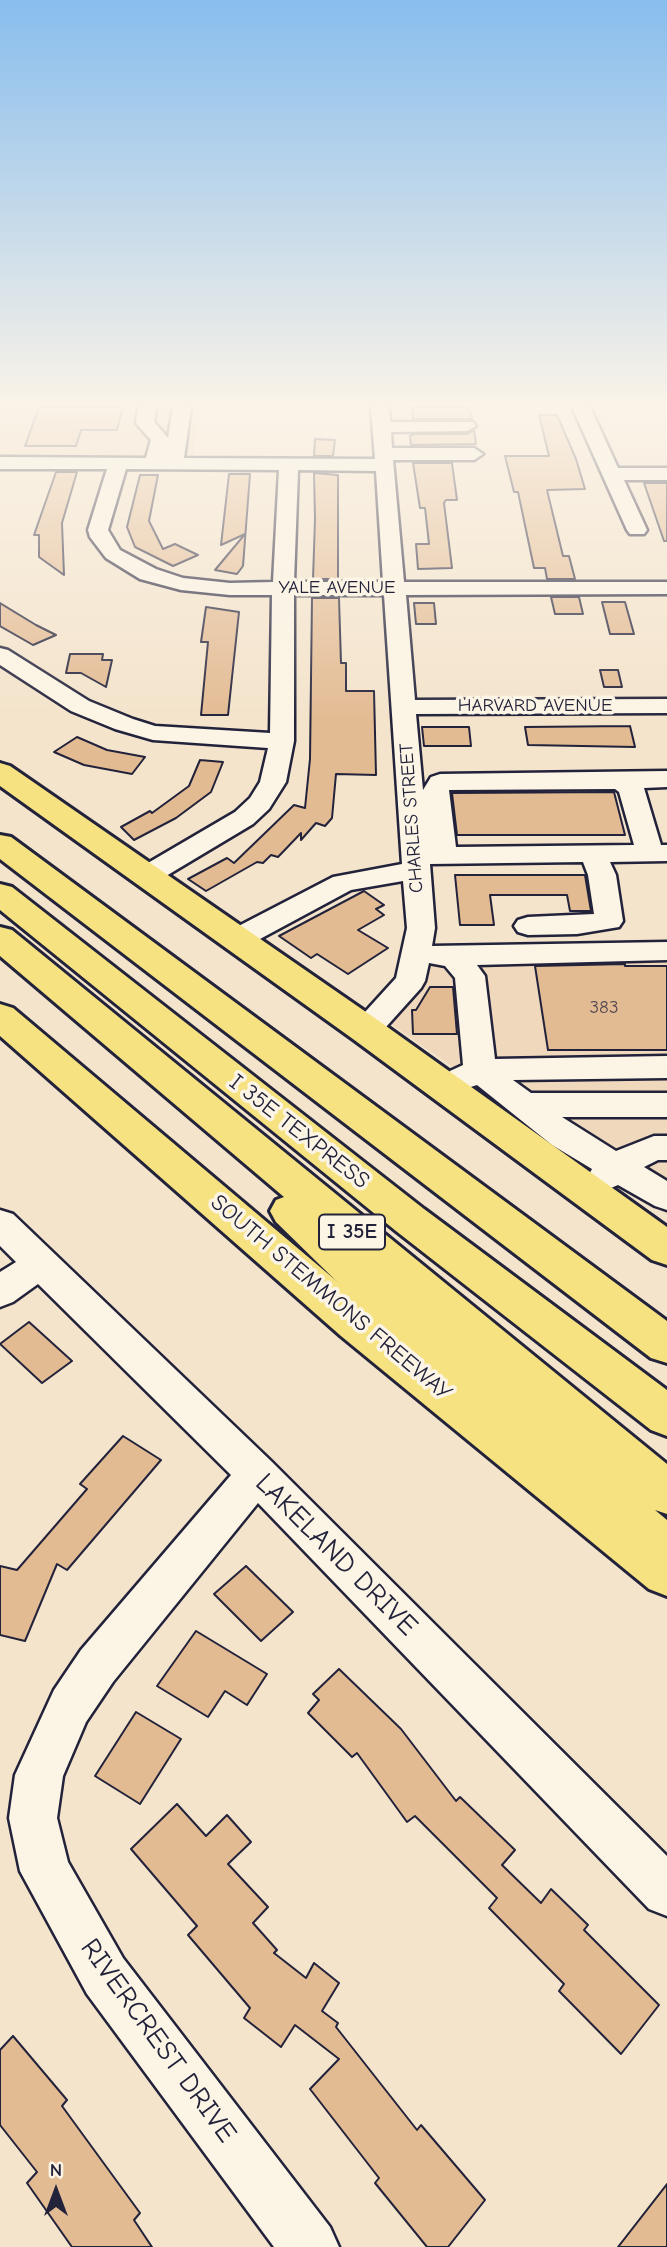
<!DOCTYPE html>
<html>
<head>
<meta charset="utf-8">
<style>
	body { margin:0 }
	#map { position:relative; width:667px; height:2247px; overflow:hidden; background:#f4e4cc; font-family:"Comic Neue",sans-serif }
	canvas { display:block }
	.north { position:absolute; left:21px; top:2156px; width:70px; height:70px; -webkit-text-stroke:5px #fcf5e5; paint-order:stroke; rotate:0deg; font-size:19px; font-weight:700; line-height:28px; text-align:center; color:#22223b }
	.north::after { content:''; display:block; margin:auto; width:24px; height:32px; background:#22223b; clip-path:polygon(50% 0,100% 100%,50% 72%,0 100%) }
</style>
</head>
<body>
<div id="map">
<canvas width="667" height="2247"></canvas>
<div class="north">N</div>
</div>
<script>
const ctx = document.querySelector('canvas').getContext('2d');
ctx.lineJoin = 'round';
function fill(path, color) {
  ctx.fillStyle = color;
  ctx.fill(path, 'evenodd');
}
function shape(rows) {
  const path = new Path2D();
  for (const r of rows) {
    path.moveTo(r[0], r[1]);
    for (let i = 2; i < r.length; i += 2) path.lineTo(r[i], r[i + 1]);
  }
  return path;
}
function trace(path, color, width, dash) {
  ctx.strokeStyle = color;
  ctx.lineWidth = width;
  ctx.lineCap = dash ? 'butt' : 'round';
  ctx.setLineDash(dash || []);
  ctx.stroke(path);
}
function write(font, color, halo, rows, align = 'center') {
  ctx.font = font + ' "Comic Neue",sans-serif';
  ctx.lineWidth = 7;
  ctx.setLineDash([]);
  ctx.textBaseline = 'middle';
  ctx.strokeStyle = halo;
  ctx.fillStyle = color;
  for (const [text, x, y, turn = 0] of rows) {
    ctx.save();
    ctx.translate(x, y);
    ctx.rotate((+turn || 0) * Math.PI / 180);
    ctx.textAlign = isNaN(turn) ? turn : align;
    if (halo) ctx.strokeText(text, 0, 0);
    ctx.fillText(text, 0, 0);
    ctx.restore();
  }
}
fill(shape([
	[0,407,202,407,192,459,0,458],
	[667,945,667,1215,391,1024,411,1000,429,970,439,946]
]), '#efd8bb');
const building = shape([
	[39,407,123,407,117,430,81,430,76,446,25,446,39,407],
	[412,407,469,407,472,419,413,419,412,407],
	[539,415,557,415,576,459,585,489,547,490,563,556,569,556,575,579,547,579,545,568,534,568,518,492,514,492,505,456,549,456,539,415],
	[474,430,476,444,411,445,410,436,414,434,467,434,474,430],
	[315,439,335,440,333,456,314,456,315,439],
	[413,463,452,463,457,500,446,500,444,503,452,568,418,569,416,544,429,544,425,508,420,508,413,463],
	[56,472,77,472,62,523,64,575,39,557,39,535,34,535,56,472],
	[314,473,338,475,338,579,313,579,315,519,314,473],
	[229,474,250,474,243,566,237,574,215,570,245,534,221,545,229,474],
	[140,475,158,475,149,521,163,549,175,544,198,555,173,566,135,547,127,527,140,475],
	[644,483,667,483,667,541,664,541,644,483],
	[551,597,579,597,583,614,555,614,551,597],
	[312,598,339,598,341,663,346,663,346,691,374,691,376,775,336,774,332,818,325,826,316,823,301,840,301,833,278,857,271,855,263,863,257,862,206,891,188,879,227,858,234,863,294,805,305,808,310,759,312,598],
	[602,602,625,602,634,634,610,634,602,602],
	[0,603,36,625,56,635,33,645,0,626,0,603],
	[414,603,434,603,436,624,416,624,414,603],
	[206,607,239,612,228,715,201,715,208,642,201,642,206,607],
	[70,654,103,654,102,660,112,660,106,687,81,673,66,673,70,654],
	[600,670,618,670,622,687,604,687,600,670],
	[630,726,635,747,528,745,525,727,630,726],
	[422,727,469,727,471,746,424,746,422,727],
	[77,737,107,750,145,757,132,774,84,765,54,752,77,737],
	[200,760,223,762,211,792,176,818,134,840,121,827,150,811,152,813,189,786,200,760],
	[452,793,614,792,625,835,457,835,452,793],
	[455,875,585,875,591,911,570,911,567,895,490,895,494,925,460,925,455,875],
	[364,891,384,905,376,909,384,915,358,930,388,948,348,974,317,954,311,958,279,936,364,891],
	[625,964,625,966,667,966,667,1050,548,1050,535,966,625,964],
	[430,987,453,987,457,1034,413,1034,412,1010,416,1010,430,987],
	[29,1322,72,1361,42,1383,0,1344,29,1322],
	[123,1436,161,1460,67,1570,57,1564,25,1641,0,1635,0,1566,17,1570,87,1489,80,1484,123,1436],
	[246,1566,293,1612,261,1641,214,1594,246,1566],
	[196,1631,267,1674,247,1705,225,1691,208,1717,157,1686,196,1631],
	[339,1669,401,1729,456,1801,460,1797,515,1850,502,1865,541,1903,551,1889,588,1925,584,1930,659,2005,621,2054,559,1991,564,1984,489,1908,497,1898,415,1816,407,1822,357,1753,352,1757,308,1713,319,1700,313,1694,339,1669],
	[136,1712,181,1739,140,1804,95,1776,136,1712],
	[177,1804,206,1836,227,1815,251,1842,228,1864,268,1907,253,1923,277,1950,274,1953,306,1978,314,1963,339,1983,322,2011,338,2023,336,2027,417,2130,421,2125,485,2200,448,2247,427,2247,375,2183,379,2178,310,2089,339,2059,295,2025,281,2047,244,2018,250,2008,188,1935,197,1926,131,1849,177,1804],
	[13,2036,67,2100,62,2106,140,2213,134,2220,152,2247,72,2247,27,2183,37,2172,0,2125,0,2050,13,2036],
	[667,2184,667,2247,618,2247,667,2184]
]);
fill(building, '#e3bb93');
trace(building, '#22223b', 2);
const minor = shape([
	[138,407,156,407,154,422,168,438,173,407,191,407,184,458,375,459,371,407,389,407,390,422,473,422,476,426,467,431,391,432,392,448,474,448,483,454,474,460,393,460,404,582,667,582,667,594,406,595,415,700,667,699,667,713,416,714,423,790,431,777,440,774,667,771,667,787,644,788,661,845,667,845,667,861,610,862,616,875,623,921,619,927,577,934,528,935,518,932,514,926,518,920,528,917,594,914,588,875,583,862,430,864,435,928,432,946,667,942,667,960,477,965,485,976,495,1059,667,1056,667,1078,513,1080,531,1093,667,1093,667,1117,562,1117,616,1151,654,1136,667,1136,667,1160,658,1160,644,1167,667,1181,667,1210,655,1206,618,1185,604,1191,592,1187,587,1178,592,1169,552,1145,477,1085,461,1090,450,1087,445,1079,450,1071,463,1065,455,978,445,966,429,963,425,981,421,988,377,1037,366,1041,355,1037,350,1030,355,1023,396,978,407,928,403,881,351,890,247,946,237,948,227,946,222,939,227,932,333,877,402,864,384,595,294,595,294,741,286,782,269,809,253,824,156,882,146,884,136,882,132,876,136,870,235,812,250,798,260,782,268,748,153,740,115,729,71,711,0,665,0,648,8,650,89,701,133,719,155,726,270,733,272,595,230,595,181,590,140,579,106,558,90,537,88,530,107,469,0,469,0,457,146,458,151,440,136,423,138,407],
	[126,469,279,470,273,582,230,583,183,578,156,569,120,550,108,530,126,469],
	[298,470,376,471,383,582,294,582,298,470],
	[615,789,619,792,634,845,456,847,449,790,615,789],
	[572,407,590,407,618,468,667,468,667,480,624,480,647,530,644,534,630,534,627,530,572,407],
	[0,1210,13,1214,271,1461,667,1856,667,1916,649,1909,258,1503,113,1682,86,1722,63,1776,57,1818,68,1862,123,1958,330,2227,339,2247,274,2247,87,1994,20,1871,9,1818,15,1775,54,1690,81,1650,231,1475,38,1284,13,1302,0,1307,0,1272,16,1262,0,1246,0,1210]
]);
const major = shape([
	[0,763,10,766,379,1021,667,1227,667,1265,652,1260,353,1039,0,786,0,763],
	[0,1004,13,1008,371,1310,667,1543,667,1596,649,1589,341,1336,0,1036,0,1004]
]);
const highway = shape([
	[0,835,11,837,667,1321,667,1363,651,1358,0,859,0,835],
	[0,884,12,887,424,1209,667,1390,667,1436,651,1430,396,1231,0,910,0,884],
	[0,927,12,930,667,1464,667,1514,655,1510,667,1520,667,1574,650,1567,415,1358,276,1222,270,1211,276,1200,284,1197,0,956,0,927]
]);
trace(minor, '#22223b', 5);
trace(major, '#22223b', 6);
trace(highway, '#22223b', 6);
fill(minor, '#fcf5e5');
fill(major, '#f6e281');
fill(highway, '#f6e281');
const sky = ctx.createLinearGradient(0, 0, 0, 721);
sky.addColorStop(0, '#88bded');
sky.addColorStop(0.56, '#faf3e8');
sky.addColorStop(1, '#faf3e800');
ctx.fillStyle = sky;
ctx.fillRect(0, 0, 667, 721);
write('19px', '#22223b', '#fcf5e5', [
	["YALE AVENUE",337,588],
	["HARVARD AVENUE",535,706],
	["CHARLES STREET",412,818,-94]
]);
write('19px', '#524851', null, [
	["383",604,1008]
]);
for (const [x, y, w] of [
	[352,1232,66]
]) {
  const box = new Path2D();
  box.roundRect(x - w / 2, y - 17.5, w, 35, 5);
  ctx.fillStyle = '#fcf5e5';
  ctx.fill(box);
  trace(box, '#22223b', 2);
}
write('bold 21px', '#22223b', null, [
	["I 35E",352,1232]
]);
write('23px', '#22223b', '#fcf5e5', [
	["I 35E TEXPRESS",299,1132,38],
	["SOUTH STEMMONS FREEWAY",331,1298,40]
]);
write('28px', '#22223b', '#fcf5e5', [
	["LAKELAND DRIVE",336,1555,45],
	["RIVERCREST DRIVE",158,2041,54]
]);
</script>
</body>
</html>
